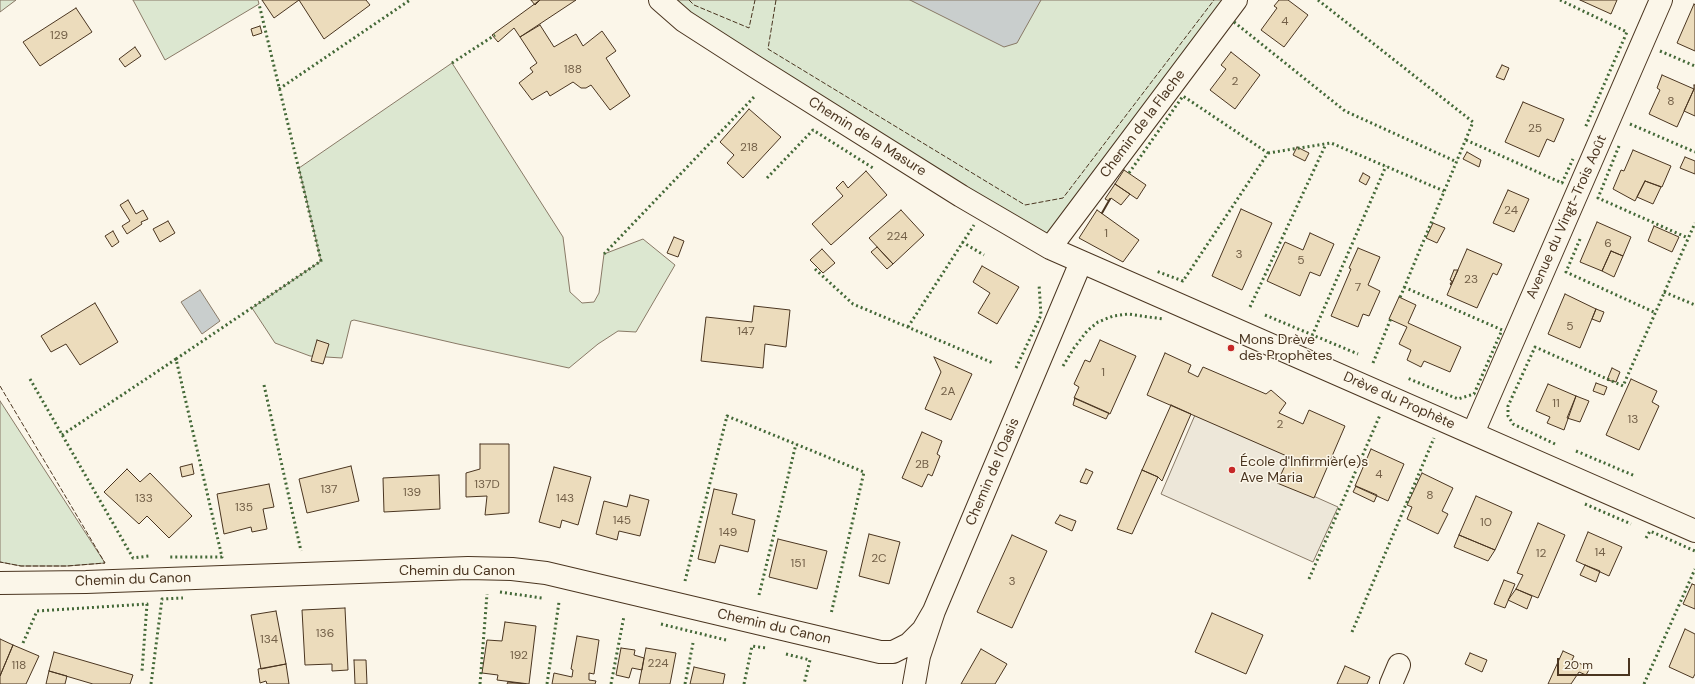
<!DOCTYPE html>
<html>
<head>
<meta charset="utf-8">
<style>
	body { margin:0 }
	#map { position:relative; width:1695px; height:684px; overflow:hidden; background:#fbf6e9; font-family:"DM Sans",sans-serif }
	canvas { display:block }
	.scale { position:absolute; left:1557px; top:658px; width:73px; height:18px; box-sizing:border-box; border:2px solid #4a3520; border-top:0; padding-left:5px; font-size:12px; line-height:14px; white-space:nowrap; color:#4a3520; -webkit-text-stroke:3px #fbf6e9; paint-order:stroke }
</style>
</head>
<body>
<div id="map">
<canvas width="1695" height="684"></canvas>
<div class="scale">20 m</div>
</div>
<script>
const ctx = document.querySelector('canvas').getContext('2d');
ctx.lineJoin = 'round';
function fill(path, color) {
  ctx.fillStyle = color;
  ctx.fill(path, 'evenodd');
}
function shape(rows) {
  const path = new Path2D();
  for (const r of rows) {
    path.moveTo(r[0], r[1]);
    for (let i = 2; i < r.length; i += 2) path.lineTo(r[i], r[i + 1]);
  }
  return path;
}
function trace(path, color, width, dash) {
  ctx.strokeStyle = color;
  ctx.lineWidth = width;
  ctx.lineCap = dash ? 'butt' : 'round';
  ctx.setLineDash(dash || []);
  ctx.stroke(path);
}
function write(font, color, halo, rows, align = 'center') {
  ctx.font = font + ' "DM Sans",sans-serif';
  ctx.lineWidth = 3;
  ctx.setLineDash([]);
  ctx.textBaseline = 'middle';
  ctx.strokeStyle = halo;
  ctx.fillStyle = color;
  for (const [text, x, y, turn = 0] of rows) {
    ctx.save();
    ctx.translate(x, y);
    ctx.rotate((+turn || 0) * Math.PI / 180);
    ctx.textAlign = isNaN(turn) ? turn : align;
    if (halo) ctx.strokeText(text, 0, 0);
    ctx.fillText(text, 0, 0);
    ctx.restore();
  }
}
const green = shape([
	[0,0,16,0,0,12,0,0],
	[133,0,258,0,259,4,165,60,133,0],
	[660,0,1236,0,1050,248,660,0],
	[452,63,563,237,570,292,582,303,594,302,599,293,604,254,643,239,675,265,636,332,618,331,598,344,569,368,458,344,354,320,351,321,342,358,310,356,275,343,252,308,321,261,299,168,452,63],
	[0,401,105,563,67,566,21,566,0,562,0,401]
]);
fill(green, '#dce7d0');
trace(green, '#887966', 1);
const parking = shape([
	[1195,415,1293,458,1282,482,1338,507,1313,562,1161,494,1195,415]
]);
fill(parking, '#ede7d9');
trace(parking, '#887966', 1);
const water = shape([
	[910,0,1041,0,1017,43,1004,47,910,0],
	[200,290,220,321,202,334,181,302,200,290]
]);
fill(water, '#c9cecd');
trace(water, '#887966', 1);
const building = shape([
	[262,0,366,0,370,5,324,39,299,0,274,18,262,0],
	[531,0,540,0,535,5,531,0],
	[540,0,576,0,520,37,514,28,498,42,492,35,540,0],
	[1279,0,1288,0,1308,15,1284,47,1261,30,1277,8,1274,6,1279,0],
	[1580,0,1617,0,1611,14,1580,0],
	[1694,4,1695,5,1695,51,1677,43,1694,4],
	[76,8,92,32,40,66,23,42,76,8],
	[540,25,554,47,576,34,583,46,602,31,616,51,606,58,630,96,610,110,591,85,586,88,581,88,573,82,550,96,547,91,532,100,519,83,533,72,530,68,537,63,520,37,540,25],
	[260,26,262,33,253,36,251,29,260,26],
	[135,47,141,56,125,67,119,59,135,47],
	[1231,52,1260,75,1235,109,1210,90,1226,69,1221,65,1231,52],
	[1502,65,1509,68,1504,80,1496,77,1502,65],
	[1662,75,1694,89,1677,127,1649,114,1660,90,1657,88,1662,75],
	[1694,85,1695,85,1695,116,1684,111,1694,89,1694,85],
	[1523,102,1564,119,1554,142,1547,139,1539,157,1505,142,1523,102],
	[749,109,781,137,743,178,727,163,734,155,720,142,749,109],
	[1297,147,1309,153,1305,161,1293,155,1297,147],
	[1633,150,1671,166,1662,187,1645,181,1635,201,1613,189,1621,170,1624,171,1633,150],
	[1467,152,1481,160,1479,167,1463,159,1467,152],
	[1685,157,1695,161,1695,174,1680,168,1685,157],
	[1124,170,1146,185,1137,199,1115,184,1124,170],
	[866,171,887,195,831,245,812,224,843,196,836,188,843,181,848,188,866,171],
	[1363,173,1370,177,1366,185,1359,181,1363,173],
	[1645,181,1661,187,1653,204,1637,197,1645,181],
	[1115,184,1130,194,1121,205,1111,198,1109,201,1105,199,1115,184],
	[1508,190,1529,199,1514,232,1493,223,1508,190],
	[128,200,136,214,143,210,148,219,141,222,142,224,127,234,122,226,130,221,120,205,128,200],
	[1241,209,1272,223,1242,290,1212,276,1241,209],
	[901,210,924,235,893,264,869,238,901,210],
	[1097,210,1139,240,1123,262,1079,238,1097,210],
	[168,221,175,233,160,242,153,229,168,221],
	[1597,222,1631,237,1623,256,1611,251,1602,271,1580,262,1597,222],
	[1433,223,1445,228,1437,243,1426,238,1433,223],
	[1654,226,1679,237,1672,252,1648,241,1654,226],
	[113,231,119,242,112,247,105,236,113,231],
	[1310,233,1334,244,1320,276,1310,272,1300,296,1267,281,1285,242,1303,250,1310,233],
	[674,237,684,241,678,257,667,253,674,237],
	[877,247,893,264,887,269,871,252,877,247],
	[1358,248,1380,257,1368,285,1380,291,1369,316,1363,314,1358,327,1331,316,1351,269,1349,268,1358,248],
	[822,249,835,263,823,273,810,260,822,249],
	[1467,249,1502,264,1497,275,1493,273,1477,308,1447,295,1467,249],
	[1611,251,1623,256,1614,277,1602,271,1611,251],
	[982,266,1019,287,997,324,978,313,990,293,973,282,982,266],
	[1454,270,1458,270,1451,285,1450,284,1452,281,1450,280,1454,270],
	[1565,294,1596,309,1580,348,1548,334,1565,294],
	[1399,297,1416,305,1408,323,1461,347,1450,372,1424,361,1421,367,1407,360,1411,350,1399,344,1407,327,1389,319,1399,297],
	[95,303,118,342,80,365,66,344,51,352,41,336,95,303],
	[754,306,790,310,786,347,765,344,763,368,701,361,706,317,752,322,754,306],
	[1596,309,1604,312,1600,322,1592,319,1596,309],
	[317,340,329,344,323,364,311,361,317,340],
	[1100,340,1136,356,1110,414,1074,398,1079,387,1074,384,1085,360,1090,362,1100,340],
	[1165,353,1191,365,1188,372,1198,377,1203,367,1266,394,1271,390,1286,403,1279,413,1303,424,1309,410,1345,426,1314,498,1277,483,1289,457,1147,395,1165,353],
	[934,357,972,374,951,420,925,409,941,372,934,357],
	[1612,368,1620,372,1616,382,1607,380,1612,368],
	[1631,379,1657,391,1652,402,1659,406,1639,450,1606,435,1631,379],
	[1596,383,1607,387,1604,395,1593,391,1596,383],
	[1548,384,1576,396,1564,430,1547,423,1550,417,1536,411,1548,384],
	[1576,396,1589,401,1580,422,1567,418,1576,396],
	[1075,398,1109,413,1106,419,1073,405,1075,398],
	[1171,405,1191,414,1162,481,1158,477,1142,470,1171,405],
	[922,432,942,441,937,454,940,456,932,476,928,474,922,487,902,478,922,432],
	[480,444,509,444,509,513,485,515,487,496,466,497,466,473,480,469,480,444],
	[1371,449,1404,464,1388,501,1355,486,1371,449],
	[192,464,194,474,182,477,180,467,192,464],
	[351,466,359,501,307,513,299,479,351,466],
	[554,467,591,477,578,525,562,520,560,528,539,522,554,467],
	[127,469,140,482,150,473,192,516,169,538,147,516,139,524,104,492,127,469],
	[1086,469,1093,472,1087,484,1080,482,1086,469],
	[1142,470,1158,477,1132,534,1117,529,1142,470],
	[1422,473,1453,488,1442,511,1448,514,1438,534,1407,519,1412,507,1407,505,1422,473],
	[439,475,440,509,384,512,383,478,439,475],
	[269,484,274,507,263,509,267,529,252,532,251,527,224,534,217,494,269,484],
	[1356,486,1377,495,1374,502,1353,492,1356,486],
	[714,489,737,494,732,514,755,520,748,552,720,545,715,563,698,559,714,489],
	[630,495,649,500,640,536,619,531,617,540,596,534,604,501,627,507,630,495],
	[1476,496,1512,512,1495,550,1459,535,1476,496],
	[1060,515,1076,521,1072,531,1055,523,1060,515],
	[1538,523,1565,535,1538,598,1516,589,1523,575,1517,573,1538,523],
	[1588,532,1622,547,1609,576,1576,561,1588,532],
	[869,534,900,542,889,584,859,576,869,534],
	[1012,535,1047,551,1012,628,977,612,1012,535],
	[1459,535,1495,550,1488,561,1454,547,1459,535],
	[778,539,827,551,817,589,769,577,778,539],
	[1585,565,1600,571,1596,582,1580,575,1585,565],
	[1504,580,1515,584,1505,608,1494,604,1504,580],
	[1692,584,1695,585,1695,609,1683,604,1692,584],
	[1516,589,1532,596,1527,609,1508,600,1516,589],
	[345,608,348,670,332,671,332,664,305,665,302,610,345,608],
	[276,611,286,664,261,669,251,615,276,611],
	[1212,613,1263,635,1246,674,1195,652,1212,613],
	[505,622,536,626,529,684,497,680,498,675,482,673,487,640,502,641,505,622],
	[1685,629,1695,634,1695,674,1693,678,1669,667,1685,629],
	[577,636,599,640,594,674,589,673,589,680,596,681,595,684,552,684,554,673,572,677,573,670,571,669,577,636],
	[0,639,13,645,0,676,0,639],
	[13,645,39,656,26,684,0,684,0,676,13,645],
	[621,648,635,650,634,655,644,658,642,670,632,668,629,678,616,675,621,648],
	[646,648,676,653,670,684,639,684,646,648],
	[981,649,1007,664,995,684,961,684,981,649],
	[1563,651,1574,656,1572,660,1590,668,1586,675,1579,672,1571,684,1548,684,1563,651],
	[54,652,133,675,130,684,93,684,49,671,54,652],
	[1470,653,1487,660,1482,672,1465,664,1470,653],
	[354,660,366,660,367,684,355,684,354,660],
	[286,664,289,684,267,684,266,681,260,683,258,669,286,664],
	[1345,666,1370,677,1367,684,1337,684,1345,666],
	[694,667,725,674,723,684,690,684,694,667],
	[49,671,67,676,65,684,46,684,49,671],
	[508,682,526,684,507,684,508,682]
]);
fill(building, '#ecdcbc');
trace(building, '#4a3520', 1);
const street = shape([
	[660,0,684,21,754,66,961,196,1050,248,1695,531],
	[1050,248,1236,0],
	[1473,433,1661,0],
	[0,583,86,582,468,568,512,569,546,573,880,652,893,652,909,644,923,630,934,611],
	[914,684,919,656,934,611,1081,262],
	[1391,684,1399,665]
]);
trace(street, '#4a3520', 24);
trace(street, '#fbf6e9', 22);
trace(shape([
	[1318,0,1473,122,1399,300],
	[1560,0,1627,32,1585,128],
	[1234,22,1345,111,1457,162],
	[1660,51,1695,66],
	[452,63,495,35],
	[279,89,410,0],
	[1630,124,1695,152],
	[1466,140,1562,183,1573,159],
	[1619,146,1598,198,1688,238],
	[1268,153,1331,143,1444,191],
	[1129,173,1183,96,1268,153,1183,281,1156,271],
	[767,178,813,130,873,168],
	[1580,239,1566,272,1656,313],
	[962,242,984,255],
	[604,254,755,96],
	[815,269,853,304,993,363],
	[1404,287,1502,330,1474,394,1458,399,1407,378],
	[1664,292,1695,305],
	[1250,307,1326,144],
	[1265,315,1358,354],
	[908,327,974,225],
	[1312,336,1386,166],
	[176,359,321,261,259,4],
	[1373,363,1391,318],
	[1063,366,1074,348,1087,331,1098,322,1113,316,1128,314,1163,319],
	[1016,368,1041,315,1039,284],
	[30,379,133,558,149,556],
	[264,385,301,551],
	[62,435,176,359,222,557,169,557],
	[1555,444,1513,424,1508,416,1508,406,1535,347,1623,386,1695,223],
	[1576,451,1635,476],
	[1585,504,1631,524],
	[1646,538,1650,531,1695,551],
	[1309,579,1380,415],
	[685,581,727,416,864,472,831,614],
	[500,592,542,598],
	[759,595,796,444],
	[661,624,726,640],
	[1352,632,1434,438],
	[23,643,37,611,147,604,142,671],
	[786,654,810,660,804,684],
	[151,684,162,599,183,598],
	[480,684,487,594],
	[547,684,559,602],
	[611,684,624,616],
	[685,684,693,643],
	[744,684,752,646,766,648],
	[1644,684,1695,569]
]), '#436837', 3, [2, 3]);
trace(shape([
	[689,0,694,5,749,28,755,0],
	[776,0,768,49,1025,205,1063,198,1214,0],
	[0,386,105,563,67,566,21,566,0,562]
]), '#4a3520', 1, [5, 2]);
trace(shape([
	[1102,213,1110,199]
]), '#4a3520', 2);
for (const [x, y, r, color] of [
	[1231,348,4,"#c62828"],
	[1232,470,4,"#c62828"]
]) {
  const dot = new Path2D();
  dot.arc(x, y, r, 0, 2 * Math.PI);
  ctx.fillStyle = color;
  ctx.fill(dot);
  trace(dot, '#fbf6e9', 1.5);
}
write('12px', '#725f47', null, [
	["4",1285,22],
	["129",59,36],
	["188",573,70],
	["2",1235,82],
	["8",1671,102],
	["25",1535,129],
	["218",749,148],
	["24",1511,211],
	["1",1106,234],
	["224",897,237],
	["6",1608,244],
	["3",1239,255],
	["5",1301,261],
	["23",1471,280],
	["7",1358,288],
	["5",1570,327],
	["147",746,332],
	["1",1103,373],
	["2A",948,392],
	["11",1556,404],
	["13",1633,420],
	["2",1280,425],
	["2B",922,465],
	["4",1379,475],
	["137D",487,485],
	["137",329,490],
	["139",412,493],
	["8",1430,496],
	["133",144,499],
	["143",565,499],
	["135",244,508],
	["145",622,521],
	["10",1486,523],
	["149",728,533],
	["14",1600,553],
	["12",1541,554],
	["2C",879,559],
	["151",798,564],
	["3",1012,582],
	["136",325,634],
	["134",269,640],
	["192",519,656],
	["224",658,664],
	["118",19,666]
]);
write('14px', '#4a3520', '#fbf6e9', [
	["Chemin de la Flache",1143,124,-53],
	["Chemin de la Masure",867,137,32],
	["Avenue du Vingt-Trois Août",1567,217,-66],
	["Drève du Prophète",1399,401,24],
	["Chemin de l'Oasis",993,472,-67],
	["Chemin du Canon",457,571],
	["Chemin du Canon",133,580,-2],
	["Chemin du Canon",774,627,13]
]);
write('14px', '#4a3520', '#fbf6e9', [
	["Mons Drève",1239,340],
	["des Prophètes",1239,356],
	["École d'Infirmièr(e)s",1240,462],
	["Ave Maria",1240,478]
], 'left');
</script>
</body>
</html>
